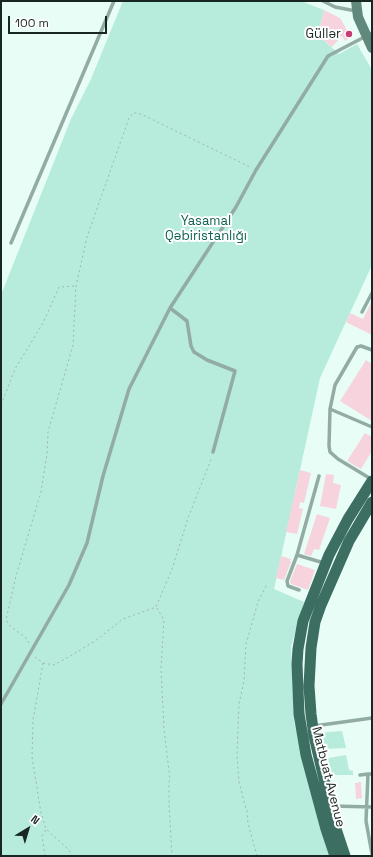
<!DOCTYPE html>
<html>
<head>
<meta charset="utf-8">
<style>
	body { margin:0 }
	#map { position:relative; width:373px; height:857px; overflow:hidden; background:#e7fdf6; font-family:"Space Grotesk",sans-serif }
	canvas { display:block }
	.frame { position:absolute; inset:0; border:2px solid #192723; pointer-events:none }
	.north { position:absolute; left:8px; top:809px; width:40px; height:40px; -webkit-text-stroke:3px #fff; paint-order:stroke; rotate:38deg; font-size:11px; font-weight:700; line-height:16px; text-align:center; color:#192723 }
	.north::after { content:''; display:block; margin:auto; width:14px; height:18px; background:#192723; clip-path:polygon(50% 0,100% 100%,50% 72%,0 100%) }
	.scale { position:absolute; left:8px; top:16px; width:99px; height:18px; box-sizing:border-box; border:2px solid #192723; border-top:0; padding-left:5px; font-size:12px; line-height:14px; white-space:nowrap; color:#192723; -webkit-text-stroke:3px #fff; paint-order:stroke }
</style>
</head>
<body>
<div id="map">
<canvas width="373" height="857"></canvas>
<div class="frame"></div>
<div class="north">N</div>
<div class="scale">100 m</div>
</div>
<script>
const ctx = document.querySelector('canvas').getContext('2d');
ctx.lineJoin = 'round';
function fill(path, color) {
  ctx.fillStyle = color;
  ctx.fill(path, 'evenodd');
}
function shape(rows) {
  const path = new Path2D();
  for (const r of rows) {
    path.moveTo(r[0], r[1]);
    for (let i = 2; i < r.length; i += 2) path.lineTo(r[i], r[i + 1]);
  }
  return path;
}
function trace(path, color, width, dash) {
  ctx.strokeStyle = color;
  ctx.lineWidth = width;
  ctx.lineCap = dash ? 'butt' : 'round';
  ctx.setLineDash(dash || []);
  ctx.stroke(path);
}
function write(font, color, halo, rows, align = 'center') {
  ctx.font = font + ' "Space Grotesk",sans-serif';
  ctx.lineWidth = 4;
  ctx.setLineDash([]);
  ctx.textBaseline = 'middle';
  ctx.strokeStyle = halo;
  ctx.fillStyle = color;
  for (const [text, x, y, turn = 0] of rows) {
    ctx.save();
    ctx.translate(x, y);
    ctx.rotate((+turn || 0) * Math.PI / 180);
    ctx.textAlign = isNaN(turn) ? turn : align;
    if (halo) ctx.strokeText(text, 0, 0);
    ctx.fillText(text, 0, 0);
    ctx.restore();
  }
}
fill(shape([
	[123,1,301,1,324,10,318,35,339,54,357,44,372,70,372,265,320,378,274,589,304,602,291,647,294,722,331,856,1,856,1,295,71,119,91,79],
	[342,731,346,748,322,749,318,733],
	[346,755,349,770,353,771,353,775,327,775,323,759]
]), '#b7ebdc');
fill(shape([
	[324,10,340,18,351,37,345,41,342,36,332,47,318,35],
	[372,301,372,335,346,322,350,313,363,319],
	[366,360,372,364,372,421,340,401],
	[365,433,372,437,372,451,361,469,347,461],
	[300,470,311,473,304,503,300,502,299,508,303,509,297,534,286,532],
	[326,474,334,475,333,483,341,485,336,509,320,506],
	[317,514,330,518,319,550,314,549,311,556,304,554],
	[281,556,291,559,290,561,291,562,284,580,276,578],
	[297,564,315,570,308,590,291,584,290,581],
	[361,782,362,798,356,799,355,783]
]), '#f7d4dd');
trace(shape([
	[1,405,15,369,43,323,59,287,76,286],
	[157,608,164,620,161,669,164,729,170,779,169,782,169,803,172,856],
	[29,643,25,637,10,626,6,620,16,576,41,492,47,454,48,432,73,345,76,286,87,237,129,118,133,113,138,113,145,116,252,168],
	[35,657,43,663,33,720,32,757,41,813,46,829,67,848,73,856],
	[43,663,54,665,72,655,95,641,123,619,156,607,172,569,188,518,212,457],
	[45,856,42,836,46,830],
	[257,856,248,823,247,810,246,809,239,782,237,755,238,728,239,704,244,681,246,644,258,602,267,584]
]), '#a2b5af', 1, [2, 3]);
trace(shape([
	[323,1,335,7,356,11],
	[11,243,114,1],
	[170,308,187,321,191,346,194,352,207,360,235,371,213,452],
	[362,312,372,293],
	[330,409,372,427],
	[371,479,338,459,330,452,329,446,330,409,335,385,357,347,361,346,372,350],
	[297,555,324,563],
	[299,590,288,586,287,581,297,555,319,476],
	[1,704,69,585,87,543,103,476,129,389,170,308,236,207,256,170,328,56,372,33],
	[314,726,372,718],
	[372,774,368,774,366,821,372,854],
	[360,775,368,774],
	[333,806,372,807]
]), '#92aca4', 3.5);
trace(shape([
	[356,1,358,17,372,48]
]), '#61887d', 10);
trace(shape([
	[335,856,326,829,306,755,299,714,297,664,298,649,303,621,329,555,348,519,372,481],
	[345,856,335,826,314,736,311,714,309,686,311,648,315,622,321,605,349,541,372,502]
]), '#3c6e61', 11);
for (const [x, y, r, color] of [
	[349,34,4,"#c63c73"]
]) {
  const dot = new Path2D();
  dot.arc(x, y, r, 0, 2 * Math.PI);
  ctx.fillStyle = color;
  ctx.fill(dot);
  trace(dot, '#fff', 1.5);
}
write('13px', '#192723', '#fff', [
	["Güllər",341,34]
], 'right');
write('13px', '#0f6251', '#fff', [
	["Yasamal",206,221],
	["Qəbiristanlığı",206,236]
]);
write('13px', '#192723', '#fff', [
	["Matbuat Avenue",328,777,76]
]);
</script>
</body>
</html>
